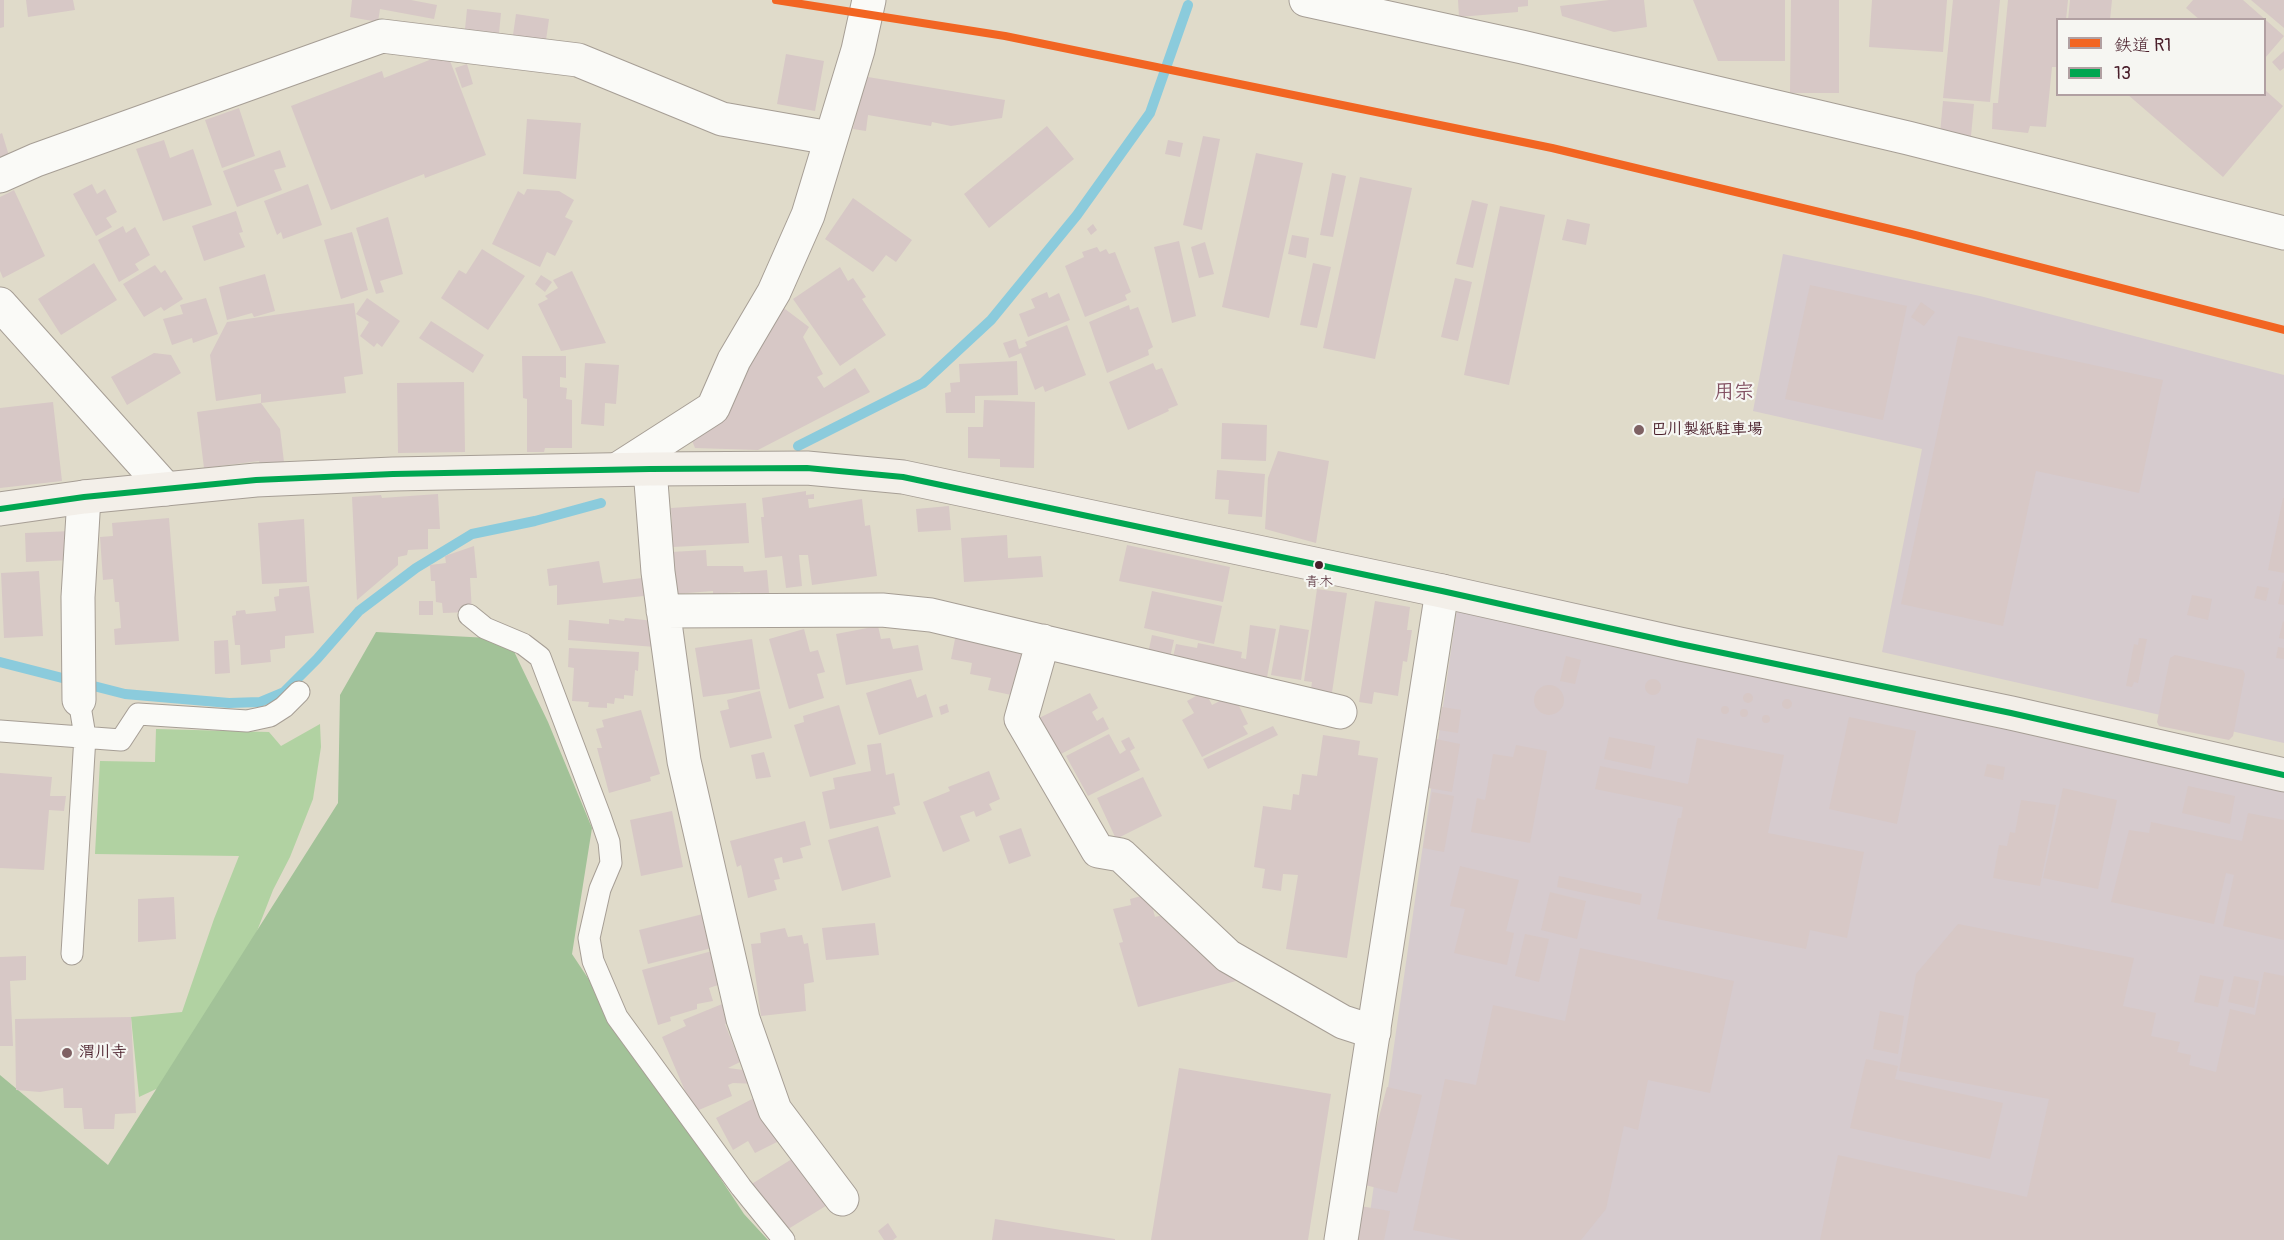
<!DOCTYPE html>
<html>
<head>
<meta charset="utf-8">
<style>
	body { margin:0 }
	#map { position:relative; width:2284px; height:1240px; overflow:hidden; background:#e0dbca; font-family:Pangolin,"Klee One",sans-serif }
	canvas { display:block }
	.legend { position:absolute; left:2056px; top:18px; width:210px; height:78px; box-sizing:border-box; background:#f6f6f2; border:2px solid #b1a0a2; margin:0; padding:8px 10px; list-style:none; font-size:18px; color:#4a1f2b }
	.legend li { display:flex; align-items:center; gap:12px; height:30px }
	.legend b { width:30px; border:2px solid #b1a0a2 }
</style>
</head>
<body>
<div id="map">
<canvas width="2284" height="1240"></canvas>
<ul class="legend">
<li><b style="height:8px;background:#f26522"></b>鉄道 R1</li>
<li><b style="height:8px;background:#00a651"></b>13</li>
</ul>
</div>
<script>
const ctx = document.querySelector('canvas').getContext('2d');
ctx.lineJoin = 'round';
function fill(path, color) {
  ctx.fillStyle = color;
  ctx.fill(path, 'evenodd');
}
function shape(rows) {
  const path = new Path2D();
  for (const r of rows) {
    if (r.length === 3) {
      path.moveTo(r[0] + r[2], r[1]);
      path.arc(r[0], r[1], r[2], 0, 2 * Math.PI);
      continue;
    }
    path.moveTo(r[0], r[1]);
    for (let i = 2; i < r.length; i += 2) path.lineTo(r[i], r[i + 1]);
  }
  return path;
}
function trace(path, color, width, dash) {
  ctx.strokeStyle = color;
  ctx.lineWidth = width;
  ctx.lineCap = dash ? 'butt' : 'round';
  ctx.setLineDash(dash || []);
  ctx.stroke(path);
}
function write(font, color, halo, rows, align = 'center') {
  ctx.font = font + ' Pangolin,"Klee One",sans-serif';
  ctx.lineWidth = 4.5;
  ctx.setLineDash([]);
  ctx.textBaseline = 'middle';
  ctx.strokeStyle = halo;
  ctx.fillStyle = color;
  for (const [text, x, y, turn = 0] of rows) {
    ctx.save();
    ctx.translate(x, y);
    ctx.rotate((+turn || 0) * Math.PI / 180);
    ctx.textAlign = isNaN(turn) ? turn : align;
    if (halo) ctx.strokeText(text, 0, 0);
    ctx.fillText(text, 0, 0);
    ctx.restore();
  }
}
fill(shape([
	[1783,254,1980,296,2284,375,2284,743,1882,652,1922,449,1753,411],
	[1457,609,2284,790,2284,1240,1366,1240]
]), '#d6cbce');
fill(shape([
	[320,724,321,747,313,799,290,857,273,890,229,1003,195,1071,139,1097,131,1017,182,1012,214,919,239,856,95,854,100,761,155,762,156,729,269,732,281,746]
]), '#b1d2a2');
fill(shape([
	[376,632,508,639,548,722,592,828,572,954,744,1214,768,1240,0,1240,0,1075,108,1165,338,803,340,695]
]), '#a2c298');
trace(shape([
	[798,446,923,383,991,320,1077,215,1150,113,1188,5],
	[0,662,125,694,229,703,260,702,284,692,317,659,359,611,416,568,472,534,535,521,601,503]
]), '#8bcbdc', 10);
fill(shape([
	[0,0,4,0,4,27,0,28],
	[26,0,73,0,75,10,28,17],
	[352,0,411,0,437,5,434,19,380,9,378,22,350,17],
	[1458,0,1528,0,1528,6,1518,7,1518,12,1459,17],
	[1609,0,1644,0,1647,27,1614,32,1562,16,1560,6],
	[1693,0,1785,0,1785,61,1718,61],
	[1791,0,1839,0,1839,93,1790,93],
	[1872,0,1947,0,1943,52,1869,47],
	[1953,0,2000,0,1990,102,1943,98],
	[2008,0,2068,0,2066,20,2058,20,2058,67,2052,67,2046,127,2030,126,2028,133,1992,129,1993,103,1998,103],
	[2070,0,2112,0,2110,20,2068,20],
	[2193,0,2243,0,2284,36,2265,58,2265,20,2200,20,2186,8],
	[2251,0,2284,0,2284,28],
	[467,9,501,13,499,33,465,29],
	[516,14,549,19,546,40,513,35],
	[2284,51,2284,68,2280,71,2272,62],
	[447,53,486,155,425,178,424,174,331,210,291,106,382,71,384,78],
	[786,54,824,61,815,111,777,104],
	[467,64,473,84,462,88,455,68],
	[862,76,1005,100,1002,118,951,126,932,122,931,126,868,115,866,131,853,129],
	[2265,90,2283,106,2223,177,2127,94,2265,94],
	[1943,101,1974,104,1971,136,1940,134],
	[239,108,255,156,222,168,205,120],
	[527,119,581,123,576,179,523,174],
	[1047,126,1074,159,989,228,964,194],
	[2,133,10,159,0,162,0,134],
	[1203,136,1220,139,1202,230,1183,225],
	[164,140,170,158,193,149,212,205,163,221,136,149],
	[1168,140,1183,143,1180,157,1165,154],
	[280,150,286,167,274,170,282,190,237,207,223,171],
	[1256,153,1303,163,1269,318,1222,307],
	[1332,173,1346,176,1333,237,1320,235],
	[1360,177,1412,188,1375,359,1323,348],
	[92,184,97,194,105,189,117,212,106,218,112,227,96,236,73,194],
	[308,184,322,225,283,239,281,232,277,235,264,201],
	[527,189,559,191,574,200,565,217,573,221,555,256,547,252,540,267,492,244,518,191,524,195],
	[14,190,45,256,3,278,0,271,0,197],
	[853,198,912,240,896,262,886,255,873,272,825,239],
	[1472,200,1488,204,1473,268,1456,264],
	[1500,206,1545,215,1509,385,1464,375],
	[236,211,243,232,239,233,245,247,204,261,192,226],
	[388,217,403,274,380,281,384,292,376,294,356,228],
	[1567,219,1590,224,1586,245,1562,240],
	[1093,224,1097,230,1091,235,1087,229],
	[123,226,126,233,135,227,150,255,135,264,139,270,119,282,98,240],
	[352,232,368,290,341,299,324,240],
	[1292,235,1309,238,1306,258,1288,254],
	[1179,241,1196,316,1172,323,1154,247],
	[1205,242,1214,274,1199,278,1191,247],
	[1097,247,1100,252,1106,249,1109,254,1115,252,1131,292,1125,295,1127,300,1085,317,1065,266,1084,257,1082,252],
	[482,249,525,276,488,330,441,298,459,270,466,274],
	[94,263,117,300,61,335,38,299],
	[1313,263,1331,267,1317,328,1300,325],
	[155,265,161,273,165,270,183,299,164,311,161,307,144,317,123,284],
	[840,267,848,281,853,278,866,297,862,299,886,335,840,366,793,299],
	[572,271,606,343,561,351,538,304,548,299,545,296,558,288,553,280],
	[265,274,275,311,254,317,252,313,227,320,219,287],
	[541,275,552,282,545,292,535,284],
	[1455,278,1472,282,1458,341,1441,337],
	[1810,285,1907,306,1883,420,1785,399],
	[1047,292,1049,298,1059,293,1070,320,1028,337,1019,314,1035,308,1031,299],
	[206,298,218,334,193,343,192,338,172,345,163,319,183,314,180,305],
	[367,298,400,321,382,347,377,343,374,347,360,336,369,322,356,314],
	[1921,302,1935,312,1924,326,1911,317],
	[354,303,363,374,344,377,346,393,261,403,261,394,216,401,210,355,227,322],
	[1129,305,1130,310,1138,307,1153,347,1148,350,1149,355,1107,373,1089,322],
	[781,306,809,327,803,337,823,374,817,377,824,388,855,368,870,392,758,450,695,448,691,438,729,400],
	[431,321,484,355,473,373,419,338],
	[1067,325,1086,375,1045,392,1043,386,1035,390,1021,353,1009,358,1003,343,1016,339,1019,349,1027,346,1025,342],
	[1958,336,2163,380,2139,493,2036,471,2003,626,1901,604],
	[154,353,171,355,181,373,127,405,111,377],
	[522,356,566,356,566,378,560,377,560,387,567,388,566,399,572,400,572,448,545,448,544,452,527,452,527,399,523,398],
	[1017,361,1018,395,975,396,975,413,946,413,945,393,951,392,950,383,960,382,959,364],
	[585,363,619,365,616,404,605,403,604,426,581,424],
	[1153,363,1156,370,1162,368,1178,405,1168,409,1169,411,1128,430,1109,382],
	[464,382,465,452,398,453,397,383],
	[984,400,1035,402,1034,468,1000,467,1000,459,968,458,968,427,983,427],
	[53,402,62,481,0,488,0,408],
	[261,403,280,429,284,462,260,464,259,461,204,468,197,412],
	[1222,423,1267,425,1266,461,1221,459],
	[1278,451,1329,461,1316,543,1265,529,1268,478],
	[1217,470,1265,474,1262,517,1228,514,1229,500,1215,499],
	[806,491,806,495,814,494,814,499,808,499,809,508,862,499,865,526,870,525,877,576,812,585,808,555,799,555,802,586,786,588,782,556,765,558,761,517,764,517,762,498],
	[438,494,440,529,428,529,428,549,408,550,407,555,398,557,398,565,357,600,352,497,381,495,382,498],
	[2283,498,2284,498,2284,573,2268,570],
	[746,503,749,543,673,547,671,508],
	[949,506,951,530,918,532,916,509],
	[169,518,179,641,115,645,114,629,121,628,119,602,115,602,113,579,103,580,100,537,113,536,112,523],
	[304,519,307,582,262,584,258,523],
	[72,531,73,560,26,562,25,533],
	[1007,535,1008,558,1041,556,1043,577,964,582,961,538],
	[1127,545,1230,567,1223,602,1119,581],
	[474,546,477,578,470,578,472,612,443,613,442,603,436,602,435,581,431,581,430,565,446,563,445,556],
	[706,550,707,566,743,566,744,572,767,570,769,593,741,596,740,592,713,594,713,591,675,594,671,552],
	[599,561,603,583,642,578,644,596,557,605,557,585,549,586,547,569],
	[39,571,43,636,4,638,1,573],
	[2283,581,2284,581,2284,605,2278,604],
	[309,586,314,633,285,636,285,648,270,650,271,662,241,665,240,645,235,645,232,616,236,615,236,611,245,610,246,614,276,611,274,597,279,596,279,589],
	[2257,586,2269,588,2266,601,2254,598],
	[1317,589,1347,593,1331,699,1310,696,1312,682,1304,681],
	[1152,591,1222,606,1214,644,1144,628],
	[2192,595,2212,599,2208,620,2187,615],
	[419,601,433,601,433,615,419,615],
	[1375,601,1410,607,1407,630,1412,630,1407,662,1403,661,1398,696,1374,692,1372,704,1359,702],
	[625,618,655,621,655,647,568,640,569,620,609,624,609,619,624,621],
	[2283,621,2284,622,2284,639,2279,638],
	[1250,625,1276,629,1265,688,1171,666,1176,644,1197,648,1198,643,1242,652,1241,658,1246,659],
	[1280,625,1309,630,1301,680,1271,675],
	[878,626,881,639,890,638,893,649,918,645,923,670,846,685,836,634],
	[804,629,810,652,818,650,825,672,817,674,824,698,789,709,769,639],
	[956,634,1027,650,1016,696,988,690,991,678,970,674,972,663,951,659],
	[1152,635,1174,640,1169,662,1147,658],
	[2139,638,2147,639,2138,683,2134,682,2132,687,2126,686,2134,644,2138,645],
	[752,639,760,689,703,697,695,648],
	[228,640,230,673,215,674,214,641],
	[2278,647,2284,648,2284,659,2276,658],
	[569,648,639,652,638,671,635,670,633,696,624,695,624,699,615,698,614,704,607,703,607,708,588,707,589,702,572,701,574,668,568,667],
	[2175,655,2243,670,2245,674,2233,736,2229,740,2159,726,2157,722,2170,658],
	[1566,656,1581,660,1575,684,1560,681],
	[911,679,917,698,926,694,933,717,879,735,866,693],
	[1653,687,8],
	[1549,700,15],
	[760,691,772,738,730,748,720,711,729,709,727,700],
	[1205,691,1212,705,1233,694,1248,724,1243,726,1248,734,1202,757,1182,720,1194,713,1187,701],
	[1748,698,5],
	[1090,693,1098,708,1092,712,1097,721,1103,717,1109,729,1059,755,1033,721],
	[1787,704,5],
	[947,704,949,712,941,715,939,707],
	[839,705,856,764,810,777,794,725,804,722,803,716],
	[1725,710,4],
	[1442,707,1461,710,1458,733,1438,730],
	[1744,713,4],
	[641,710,660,774,650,777,651,781,609,793,597,748,602,748,596,729,604,727,602,720],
	[1766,719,4],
	[1849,717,1916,731,1897,824,1829,809],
	[1273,726,1278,735,1208,769,1203,759],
	[1109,734,1120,754,1126,750,1121,741,1129,737,1135,748,1130,751,1140,770,1088,796,1066,756],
	[1323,735,1360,741,1358,755,1378,758,1347,958,1286,949,1298,875,1283,874,1281,891,1262,888,1265,869,1254,867,1263,806,1291,810,1293,794,1299,795,1302,774,1317,776],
	[1609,737,1655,746,1651,769,1604,759],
	[1697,738,1784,755,1768,833,1864,852,1847,938,1810,930,1806,949,1657,919,1678,818,1681,818,1683,807,1595,789,1600,766,1688,784],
	[1436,739,1460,744,1452,792,1428,788],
	[881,743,886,775,894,773,900,805,893,807,896,814,830,829,822,792,835,789,833,778,871,771,867,745],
	[1516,745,1547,751,1530,843,1471,832,1477,798,1485,800,1493,754,1513,757],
	[764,752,771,777,756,779,751,755],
	[1987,764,2005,767,2003,780,1984,776],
	[989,771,1000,799,989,804,992,810,976,817,974,811,960,816,970,841,943,852,923,802,950,791,948,787],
	[0,773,52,777,50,796,66,796,64,811,49,810,44,870,0,868],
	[1143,777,1162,816,1116,839,1097,798],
	[2188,786,2235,796,2230,824,2182,813],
	[2063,788,2117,800,2098,889,2043,878],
	[1432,792,1454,796,1444,852,1423,848],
	[2021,800,2056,805,2040,886,1993,878,1999,845,2007,846,2010,832,2015,833],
	[672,811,683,867,641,876,630,820],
	[2248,813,2284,820,2284,940,2223,926,2234,875,2226,873,2214,924,2111,902,2129,830,2149,833,2151,822,2242,841],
	[805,821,811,845,800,848,803,858,783,863,782,857,774,859,780,879,774,880,777,890,748,898,741,865,737,867,730,841],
	[878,826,891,877,842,891,828,840],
	[1021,828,1031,856,1009,864,999,836],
	[1460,866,1519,880,1506,931,1514,933,1507,965,1454,953,1465,909,1450,906],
	[1559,876,1642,894,1640,905,1557,887],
	[1550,892,1586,901,1577,939,1541,930],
	[1149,894,1155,917,1167,914,1216,952,1236,981,1138,1007,1119,943,1123,942,1113,909,1131,905,1130,899],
	[174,897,176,939,138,942,138,899],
	[707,913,716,947,648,964,639,930],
	[875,923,879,955,826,960,822,928],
	[1958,924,2134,958,2123,1006,2156,1013,2151,1036,2180,1042,2177,1052,2191,1055,2189,1065,2216,1072,2230,1009,2255,1015,2264,972,2284,976,2284,1240,1820,1240,1838,1155,2027,1197,2049,1099,1899,1071,1916,974],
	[785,928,788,937,802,935,804,944,808,943,814,982,804,984,806,1011,761,1016,751,944,761,943,760,933],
	[1525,934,1549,939,1539,982,1515,976],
	[1580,948,1734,981,1710,1093,1648,1080,1638,1130,1624,1126,1606,1209,1581,1240,1461,1240,1413,1230,1445,1079,1476,1085,1493,1005,1565,1021],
	[716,950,724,983,709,988,713,1001,697,1004,697,1009,670,1017,671,1021,658,1025,642,970],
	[26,956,26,980,10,981,13,1046,0,1046,0,957],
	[2200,975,2224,980,2218,1007,2194,1002],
	[2234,976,2259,981,2254,1008,2228,1002],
	[732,1000,738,1018,725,1024,740,1062,728,1068,759,1072,758,1084,733,1083,728,1085,732,1096,694,1112,662,1037,686,1026,683,1020],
	[1880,1011,1904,1016,1898,1054,1873,1049],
	[131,1017,136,1113,115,1114,114,1129,84,1129,82,1108,64,1108,63,1088,40,1092,16,1090,15,1019],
	[1866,1059,1898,1066,1895,1079,2003,1103,1990,1159,1850,1128],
	[1179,1068,1331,1094,1308,1240,1151,1240],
	[1387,1087,1422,1095,1397,1193,1361,1184],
	[756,1097,779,1141,755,1153,748,1141,733,1150,716,1118],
	[800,1154,829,1204,780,1234,750,1185],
	[1360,1206,1390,1211,1384,1240,1354,1240],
	[995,1219,1115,1239,1115,1240,992,1240],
	[888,1223,897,1237,893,1240,884,1240,878,1231]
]), '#d7c8c6');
const service = shape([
	[469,615,485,628,523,644,540,657,600,816,609,842,611,863,600,889,589,938,593,961,617,1017,741,1187,784,1240],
	[0,731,121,740,138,714,247,721,270,716,284,707,299,692],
	[72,954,85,736,79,700]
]);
const minor = shape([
	[1306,0,1522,47,1908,138,2284,233],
	[0,176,36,160,382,36,578,60,722,119,830,138],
	[0,304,166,489],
	[618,469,713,408,734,360,774,292,808,215,858,50,869,0],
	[650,469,658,572,684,761,743,1019,775,1110,842,1199],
	[663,611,882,610,931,615,1340,712],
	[1043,641,1021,719,1098,851,1121,855,1228,956,1343,1022,1374,1032],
	[79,700,78,597,84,497]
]);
const tertiary = shape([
	[1341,1240,1442,591]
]);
const secondary = shape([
	[0,509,84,497,256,480,393,474,650,469,807,468,903,477,1442,591,1680,644,2011,713,2284,775]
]);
trace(service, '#a69e95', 23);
trace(minor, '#a69e95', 35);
trace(tertiary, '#a69e95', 35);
trace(secondary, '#a69e95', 35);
trace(service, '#fafaf7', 21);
trace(minor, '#fafaf7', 33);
trace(tertiary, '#fafaf7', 33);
trace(secondary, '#f3efe9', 33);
trace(shape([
	[0,509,84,497,256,480,393,474,650,469,807,468,903,477,1442,591,1680,644,2011,713,2284,775]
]), '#00a651', 6);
trace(shape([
	[776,0,1005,36,1552,148,1911,234,2284,330]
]), '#f26522', 8);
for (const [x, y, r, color] of [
	[1639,430,6,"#7e6163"],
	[1319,565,5,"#4a1f2b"],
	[67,1053,6,"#7e6163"]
]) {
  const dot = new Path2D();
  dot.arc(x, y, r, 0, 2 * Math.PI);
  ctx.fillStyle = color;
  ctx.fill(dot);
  trace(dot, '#f6f6f2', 2);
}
write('14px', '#4a1f2b', '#f6f6f2', [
	["青木",1319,582]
]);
write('bold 16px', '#4a1f2b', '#f6f6f2', [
	["巴川製紙駐車場",1651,430],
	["渭川寺",79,1053]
], 'left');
write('bold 20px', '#804e60', '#f6f6f2', [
	["用宗",1734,393]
]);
</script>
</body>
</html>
